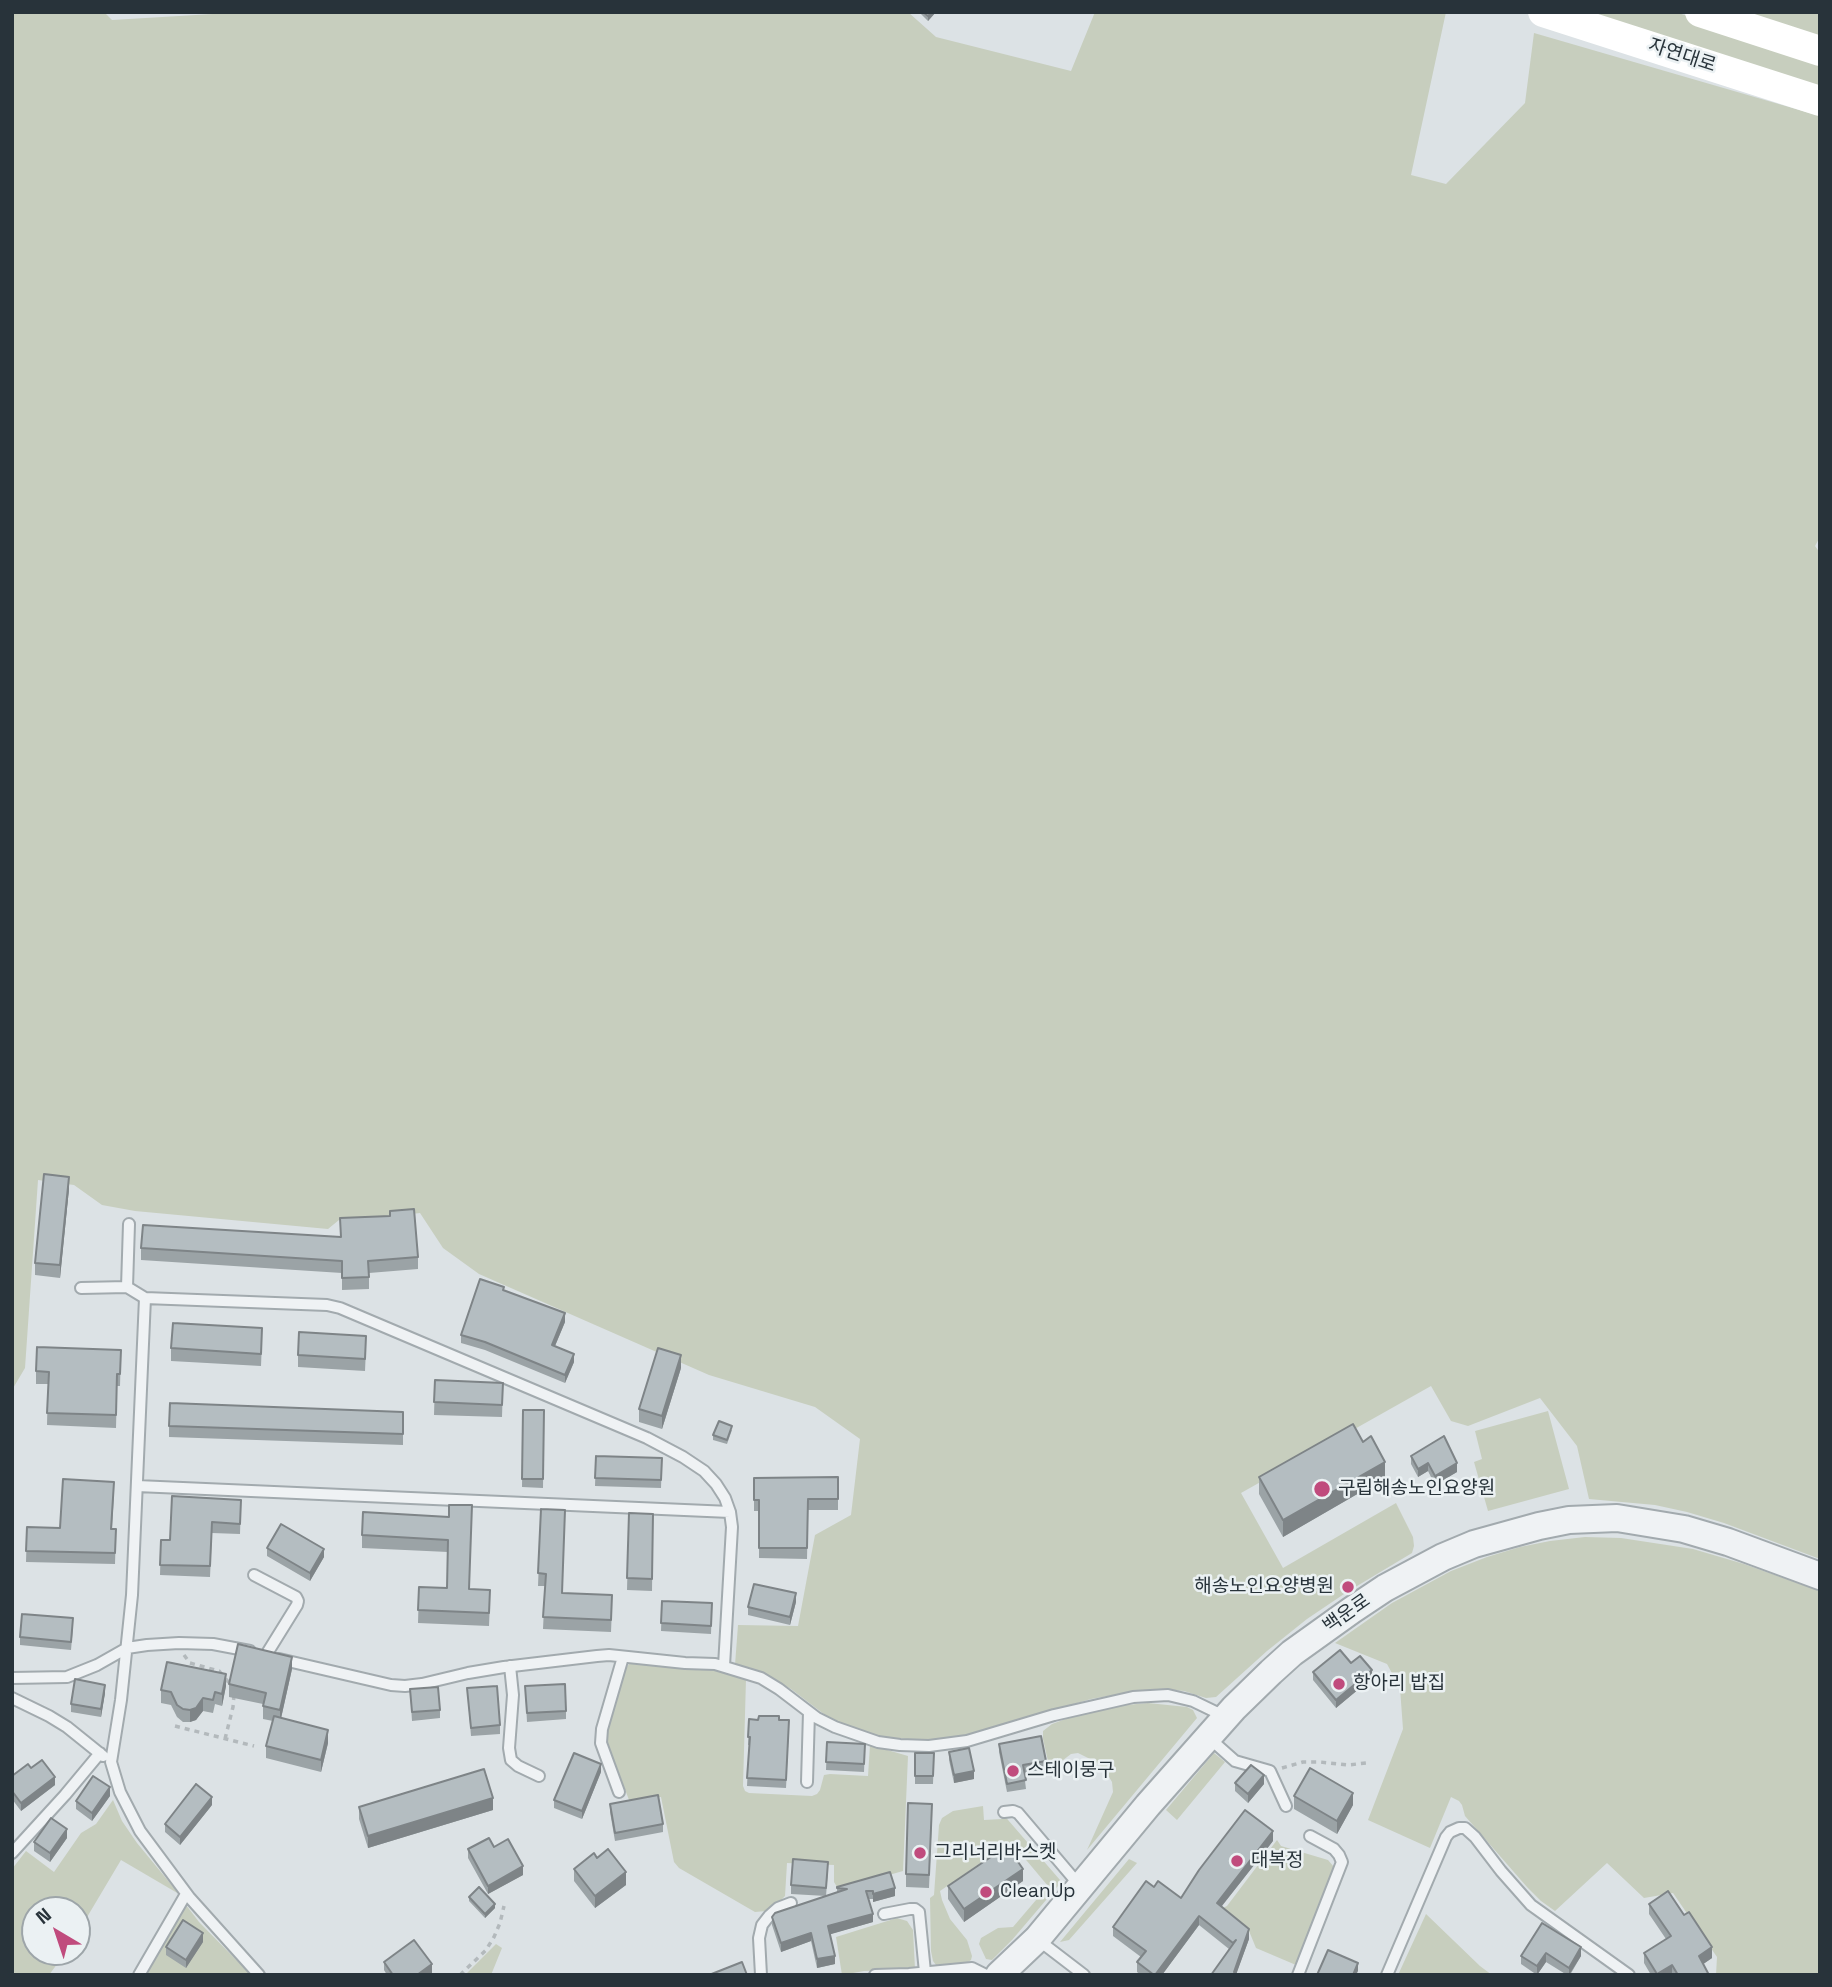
<!DOCTYPE html>
<html>
<head>
<meta charset="utf-8">
<style>
	body { margin:0 }
	#map { position:relative; width:1832px; height:1987px; overflow:hidden; background:#dce2e5; font-family:"Space Grotesk",sans-serif }
	canvas { display:block }
	.frame { position:absolute; inset:0; border:14px solid #28333a; pointer-events:none }
	.north { position:absolute; left:21px; top:1896px; width:70px; height:70px; box-sizing:border-box; background:#ebf1f3; border:2px solid #9da5a9; border-radius:50%; rotate:321deg; font-size:19px; font-weight:700; line-height:28px; text-align:center; color:#28333a }
	.north::after { content:''; display:block; margin:auto; width:24px; height:32px; background:#c04b7d; clip-path:polygon(50% 0,100% 100%,50% 72%,0 100%) }
</style>
</head>
<body>
<div id="map">
<canvas width="1832" height="1987"></canvas>
<div class="frame"></div>
<div class="north">N</div>
</div>
<script>
const ctx = document.querySelector('canvas').getContext('2d');
ctx.lineJoin = 'round';
function fill(path, color) {
  ctx.fillStyle = color;
  ctx.fill(path, 'evenodd');
}
function shape(rows) {
  const path = new Path2D();
  for (const r of rows) {
    path.moveTo(r[0], r[1]);
    for (let i = 2; i < r.length; i += 2) path.lineTo(r[i], r[i + 1]);
  }
  return path;
}
function trace(path, color, width, dash) {
  ctx.strokeStyle = color;
  ctx.lineWidth = width;
  ctx.lineCap = dash ? 'butt' : 'round';
  ctx.setLineDash(dash || []);
  ctx.stroke(path);
}
function write(font, color, halo, rows, align = 'center') {
  ctx.font = font + ' "Space Grotesk","Noto Sans KR",sans-serif';
  ctx.lineWidth = 5;
  ctx.setLineDash([]);
  ctx.textBaseline = 'middle';
  ctx.strokeStyle = halo;
  ctx.fillStyle = color;
  for (const [text, x, y, turn = 0] of rows) {
    ctx.save();
    ctx.translate(x, y);
    ctx.rotate((+turn || 0) * Math.PI / 180);
    ctx.textAlign = isNaN(turn) ? turn : align;
    if (halo) ctx.strokeText(text, 0, 0);
    ctx.fillText(text, 0, 0);
    ctx.restore();
  }
}
fill(shape([
	[12,12,104,12,112,20,246,12,908,12,936,37,1071,71,1095,12,1446,12,1411,175,1446,184,1525,103,1534,33,1820,116,1820,537,1815,546,1820,553,1820,1559,1724,1523,1687,1512,1655,1505,1589,1499,1577,1446,1540,1398,1468,1426,1451,1421,1431,1386,1241,1493,1283,1568,1396,1503,1413,1537,1414,1546,1412,1553,1347,1592,1307,1619,1267,1651,1216,1697,1206,1698,1184,1691,1164,1689,1137,1691,1091,1699,964,1736,935,1739,906,1739,879,1736,851,1728,829,1718,791,1689,770,1677,755,1670,735,1665,738,1625,798,1626,815,1535,851,1515,860,1439,815,1407,709,1375,479,1274,443,1248,420,1213,370,1219,339,1220,328,1229,135,1211,102,1205,74,1185,38,1180,25,1368,12,1390],
	[1573,12,1675,12,1820,58,1820,92],
	[1730,12,1820,12,1820,41],
	[1548,1411,1569,1489,1488,1511,1474,1462,1482,1459,1475,1431],
	[1585,1537,1621,1538,1693,1549,1744,1564,1820,1591,1820,1975,1716,1975,1717,1957,1673,1893,1644,1898,1607,1863,1555,1911,1541,1901,1527,1887,1465,1816,1462,1805,1459,1801,1451,1797,1430,1848,1368,1820,1403,1729,1400,1688,1387,1664,1335,1643,1392,1603,1451,1571,1487,1557,1520,1547,1550,1541],
	[636,1662,723,1670,746,1679,743,1786,745,1791,749,1793,812,1796,817,1794,820,1790,824,1775,830,1774,868,1776,870,1745,908,1756,903,1871,843,1888,837,1887,834,1882,834,1865,787,1863,785,1896,774,1907,766,1911,755,1912,679,1868,674,1862,661,1797,629,1800,607,1742,607,1733,624,1670,630,1663],
	[1148,1703,1187,1707,1193,1710,1197,1718,1087,1850,1113,1792,1112,1782,1105,1770,1096,1762,1078,1753,1071,1754,1050,1770,1043,1739,1043,1731,1052,1724,1071,1717,1126,1705],
	[1214,1753,1225,1762,1177,1820,1166,1810],
	[113,1800,122,1821,137,1843,179,1894,121,1860,77,1934,77,1910,35,1910,35,1952,66,1952,49,1975,12,1975,12,1869,26,1851,54,1872,81,1833,96,1824],
	[983,1806,984,1820,1002,1819,1002,1813,1060,1880,1058,1886,1012,1940,992,1960,986,1959,979,1944,981,1938,998,1928,1013,1927,1048,1886,1011,1842,940,1891,942,1900,950,1919,967,1940,972,1956,971,1960,967,1963,936,1965,933,1961,931,1951,930,1898,934,1895,939,1825,942,1818,953,1811],
	[1277,1840,1281,1846,1328,1860,1334,1867,1296,1965,1256,1948,1249,1931,1218,1907,1223,1908,1227,1906],
	[1129,1859,1137,1863,1069,1940,1060,1942],
	[186,1905,199,1922,251,1975,144,1975],
	[1426,1914,1480,1966,1492,1975,1398,1975],
	[897,1918,907,1921,913,1930,915,1969,864,1971,842,1975,836,1937],
	[496,1944,502,1948,491,1975,465,1975]
]), '#c7cebe');
const service = shape([
	[127,1287,129,1224],
	[81,1288,127,1287,145,1298,327,1305,340,1308,647,1438,683,1457,704,1471,716,1484,725,1498,730,1512,732,1527,724,1666],
	[145,1298,132,1595,121,1700,111,1762,120,1792,140,1831,189,1897,259,1975],
	[137,1486,730,1512],
	[254,1575,296,1597,298,1601,297,1605,266,1655],
	[279,1659,391,1685,405,1686,422,1684,468,1673,504,1667,597,1656,609,1655,685,1663,715,1664,761,1678,779,1689,817,1718,835,1727,878,1742,900,1745,929,1746,967,1741,1054,1715,1133,1697,1168,1695,1193,1701,1226,1717],
	[510,1666,513,1695,509,1748,511,1760,518,1766,539,1776],
	[12,1678,67,1677,97,1665,127,1648,147,1645,179,1643,213,1644,250,1651],
	[12,1698,49,1716,67,1727,103,1756],
	[1208,1737,1235,1761,1270,1771,1286,1806],
	[807,1782,809,1712],
	[619,1792,601,1743,602,1729,623,1657],
	[1004,1812,1013,1811,1018,1813,1080,1886],
	[12,1853,65,1795,100,1753],
	[884,1914,910,1909,915,1909,919,1912,925,1972],
	[1037,1939,1084,1975],
	[139,1975,186,1894],
	[761,1975,759,1938,762,1925,769,1916,778,1908,791,1903],
	[875,1975,909,1974,972,1968,986,1975],
	[1298,1975,1342,1862,1339,1855,1334,1849,1310,1836],
	[1387,1975,1446,1837,1450,1832,1459,1828,1465,1828,1475,1837,1501,1871,1531,1905,1629,1975]
]);
const tertiary = shape([
	[999,1975,1037,1939,1148,1805,1234,1708,1271,1672,1292,1653,1352,1610,1385,1588,1443,1557,1474,1544,1539,1526,1569,1520,1617,1518,1684,1529,1728,1542,1820,1576]
]);
trace(service, '#a2aaae', 14);
trace(tertiary, '#a2aaae', 30);
trace(shape([
	[184,1655,190,1663,219,1671,231,1685],
	[175,1726,254,1746],
	[225,1739,233,1707,234,1695],
	[1282,1768,1303,1762,1320,1762,1348,1765,1366,1763],
	[460,1975,486,1950,494,1937,500,1923,504,1906]
]), '#b3b9bc', 3.5, [5, 5]);
trace(service, '#eff2f4', 10);
trace(tertiary, '#eff2f4', 26);
trace(shape([
	[1543,12,1820,101],
	[1700,12,1820,51]
]), '#fff', 30);
fill(shape([
	[919,12,936,12,928,21],
	[69,1189,60,1278,35,1275,35,1263],
	[141,1248,418,1257,418,1269,369,1273,369,1289,342,1290,342,1273,141,1260],
	[504,1290,565,1322,555,1346,574,1362,565,1383,485,1350,461,1343,461,1335],
	[262,1341,261,1366,171,1361,171,1348],
	[366,1348,365,1371,298,1367,298,1355],
	[121,1350,120,1386,117,1386,116,1428,47,1425,48,1384,36,1384,36,1371],
	[681,1368,662,1429,639,1422,639,1409],
	[435,1380,503,1383,502,1417,434,1415],
	[523,1410,544,1410,543,1488,522,1487],
	[403,1412,403,1445,169,1437,169,1426],
	[732,1430,727,1444,713,1440,713,1435],
	[1363,1442,1385,1478,1283,1537,1259,1494,1259,1477],
	[596,1456,662,1458,661,1488,595,1486],
	[1411,1456,1457,1472,1435,1485,1428,1471,1418,1477,1411,1464],
	[838,1477,838,1510,808,1510,807,1559,759,1558,759,1511,754,1511,754,1478],
	[114,1493,112,1529,116,1529,115,1564,26,1562,27,1527,60,1528],
	[241,1500,240,1534,212,1533,210,1577,160,1575,161,1540,170,1540],
	[541,1509,563,1593,612,1608,611,1632,543,1629,545,1586,538,1586],
	[629,1513,653,1514,652,1591,627,1590],
	[449,1517,470,1589,490,1602,489,1626,418,1623,419,1587,447,1588,448,1552,362,1548,362,1535],
	[267,1548,324,1557,310,1581,267,1556],
	[662,1601,712,1603,711,1634,661,1631],
	[796,1602,790,1625,748,1615,748,1607],
	[73,1627,71,1650,20,1645,20,1637],
	[1351,1663,1372,1678,1336,1708,1313,1680,1313,1672],
	[292,1669,281,1718,328,1743,321,1772,266,1758,266,1746,273,1721,263,1719,263,1704,229,1697,229,1684],
	[226,1686,222,1706,215,1704,213,1713,203,1711,196,1720,190,1722,183,1722,177,1717,171,1705,161,1703,161,1690],
	[525,1686,566,1711,566,1719,527,1722],
	[467,1688,500,1725,500,1734,471,1736],
	[410,1689,440,1710,440,1718,412,1721],
	[105,1693,101,1717,71,1712,71,1704],
	[749,1719,779,1720,789,1729,786,1788,747,1786,749,1745,748,1745],
	[827,1742,865,1744,864,1772,826,1770],
	[999,1744,1046,1761,1046,1769,1024,1773,1026,1789,1007,1792,999,1752],
	[949,1752,974,1779,954,1783,949,1760],
	[915,1753,934,1753,933,1784,915,1784],
	[31,1768,55,1785,21,1811,12,1799,12,1776],
	[601,1772,582,1819,554,1808,554,1800],
	[1235,1783,1264,1784,1248,1803,1235,1791],
	[110,1796,92,1821,76,1809,76,1801],
	[1294,1796,1353,1805,1337,1834,1294,1809],
	[610,1804,663,1824,663,1832,615,1841,610,1812],
	[212,1805,180,1845,165,1832,165,1824],
	[359,1807,493,1810,368,1848,359,1819],
	[932,1817,929,1888,906,1887,906,1874],
	[67,1838,50,1862,34,1851,34,1842],
	[1273,1841,1222,1906,1249,1939,1236,1974,1211,1975,1229,1949,1199,1925,1162,1975,1141,1975,1137,1972,1137,1962,1141,1957,1113,1936,1113,1927,1154,1887,1181,1898],
	[468,1849,523,1875,488,1894,468,1858],
	[574,1869,626,1885,595,1908,574,1881],
	[828,1870,826,1896,791,1894,791,1885],
	[890,1872,895,1896,873,1902,873,1899,869,1899,873,1922,830,1934,835,1964,817,1968,811,1941,781,1952,772,1925,772,1917,837,1892,837,1887],
	[1023,1881,964,1922,948,1899,948,1886],
	[469,1897,495,1908,485,1918,469,1901],
	[1649,1904,1712,1958,1703,1964,1709,1975,1651,1975,1644,1963,1644,1953,1666,1939,1649,1914],
	[1542,1923,1581,1956,1570,1975,1567,1975,1546,1962,1537,1975,1521,1964,1521,1956],
	[203,1942,186,1968,166,1955,166,1947],
	[384,1962,432,1973,429,1975,387,1975,384,1970]
]), '#9ba3a6');
fill(shape([
	[932,12,936,12,928,21,928,16],
	[69,1177,69,1189,60,1278,60,1265],
	[565,1313,565,1322,552,1353,552,1345],
	[574,1354,574,1362,565,1383,565,1375],
	[681,1355,681,1368,662,1429,662,1416],
	[1385,1462,1385,1478,1283,1537,1283,1520],
	[1428,1463,1428,1471,1418,1477,1418,1469],
	[1457,1463,1457,1472,1435,1485,1435,1476],
	[324,1549,324,1557,310,1581,310,1573],
	[796,1593,796,1602,790,1625,790,1617],
	[292,1657,292,1669,280,1723,280,1710],
	[1372,1670,1372,1678,1336,1708,1336,1700],
	[226,1674,226,1686,222,1706,222,1694],
	[105,1685,105,1693,101,1717,101,1709],
	[203,1698,203,1711,196,1720,190,1722,190,1710],
	[328,1730,328,1743,321,1772,321,1760],
	[601,1764,601,1772,582,1819,582,1811],
	[974,1771,974,1779,954,1783,954,1775],
	[1264,1775,1264,1784,1248,1803,1248,1794],
	[55,1777,55,1785,21,1811,21,1803],
	[110,1787,110,1796,92,1821,92,1813],
	[1353,1793,1353,1805,1337,1834,1337,1821],
	[212,1797,212,1805,180,1845,180,1837],
	[493,1798,493,1810,368,1848,368,1836],
	[67,1829,67,1838,50,1862,50,1853],
	[1273,1831,1273,1841,1217,1912,1217,1903],
	[523,1866,523,1875,488,1894,488,1886],
	[1023,1869,1023,1881,964,1922,964,1909],
	[626,1872,626,1885,595,1908,595,1896],
	[895,1888,895,1896,873,1902,873,1894],
	[495,1904,495,1908,485,1918,485,1914],
	[873,1914,873,1922,828,1935,828,1926],
	[1199,1916,1199,1925,1162,1975,1155,1975],
	[1249,1929,1249,1939,1236,1975,1234,1972],
	[203,1933,203,1942,186,1968,186,1960],
	[811,1933,811,1941,781,1952,781,1943],
	[1581,1947,1581,1956,1569,1975,1569,1968],
	[1712,1947,1712,1958,1699,1967,1699,1956],
	[1546,1953,1546,1962,1537,1975,1537,1966],
	[835,1956,835,1964,817,1968,817,1959],
	[1358,1963,1358,1971,1356,1975,1353,1975],
	[432,1964,432,1973,429,1975,417,1975],
	[1672,1965,1672,1975,1657,1975]
]), '#7e8487');
const building = shape([
	[923,12,932,12,928,16,923,12],
	[44,1174,69,1177,60,1265,35,1263,44,1174],
	[414,1209,418,1257,368,1261,369,1277,342,1278,342,1261,141,1248,143,1225,341,1237,340,1218,390,1216,390,1211,414,1209],
	[480,1279,504,1287,503,1290,565,1313,552,1345,574,1354,565,1375,485,1342,461,1335,480,1279],
	[173,1323,262,1328,261,1354,171,1348,173,1323],
	[299,1332,366,1336,365,1359,298,1355,299,1332],
	[37,1347,121,1350,120,1374,117,1374,116,1415,47,1413,49,1372,36,1371,37,1347],
	[658,1348,681,1355,662,1416,639,1409,658,1348],
	[435,1380,503,1383,502,1405,434,1402,435,1380],
	[170,1403,403,1412,403,1434,169,1426,170,1403],
	[523,1410,544,1410,543,1479,522,1479,523,1410],
	[719,1421,732,1426,727,1440,713,1435,719,1421],
	[1353,1424,1363,1442,1371,1436,1385,1462,1283,1520,1259,1477,1353,1424],
	[1444,1436,1457,1463,1435,1476,1428,1463,1418,1469,1411,1456,1444,1436],
	[596,1456,662,1458,661,1480,595,1478,596,1456],
	[838,1477,838,1499,808,1499,807,1548,759,1548,759,1500,754,1500,754,1478,838,1477],
	[63,1479,114,1482,111,1529,116,1529,115,1553,26,1551,27,1527,60,1528,63,1479],
	[172,1496,241,1500,240,1524,212,1522,210,1566,160,1565,161,1540,170,1540,172,1496],
	[449,1505,472,1505,469,1589,490,1590,489,1613,418,1610,419,1587,447,1588,448,1540,362,1535,363,1512,449,1517,449,1505],
	[541,1509,565,1510,562,1593,612,1595,611,1620,543,1617,546,1574,538,1573,541,1509],
	[629,1513,653,1514,652,1579,627,1578,629,1513],
	[281,1524,324,1549,310,1573,267,1548,281,1524],
	[754,1584,796,1593,790,1617,748,1607,754,1584],
	[662,1601,712,1603,711,1626,661,1623,662,1601],
	[22,1614,73,1618,71,1642,20,1637,22,1614],
	[238,1644,292,1657,280,1710,263,1706,266,1693,229,1684,238,1644],
	[1340,1650,1351,1663,1360,1656,1372,1670,1336,1700,1313,1672,1340,1650],
	[167,1662,226,1674,222,1694,215,1692,213,1700,203,1698,196,1708,190,1710,183,1709,177,1705,171,1692,161,1690,167,1662],
	[75,1679,105,1685,101,1709,71,1704,75,1679],
	[565,1684,566,1711,527,1713,525,1686,565,1684],
	[497,1686,500,1725,471,1728,467,1688,497,1686],
	[438,1687,440,1710,412,1712,410,1689,438,1687],
	[274,1716,328,1730,321,1760,266,1746,274,1716],
	[759,1716,779,1716,779,1720,789,1720,786,1780,747,1778,750,1737,748,1737,749,1719,758,1720,759,1716],
	[1041,1736,1046,1761,1023,1765,1026,1780,1007,1784,999,1744,1041,1736],
	[827,1742,865,1744,864,1764,826,1762,827,1742],
	[969,1748,974,1771,954,1775,949,1752,969,1748],
	[574,1753,601,1764,582,1811,554,1800,574,1753],
	[915,1753,934,1753,933,1776,915,1776,915,1753],
	[42,1760,55,1777,21,1803,12,1791,12,1776,28,1764,31,1768,42,1760],
	[1251,1765,1264,1775,1248,1794,1235,1783,1251,1765],
	[1310,1768,1353,1793,1337,1821,1294,1796,1310,1768],
	[484,1769,493,1798,368,1836,359,1807,484,1769],
	[93,1776,110,1787,92,1813,76,1801,93,1776],
	[196,1784,212,1797,180,1837,165,1824,196,1784],
	[658,1795,663,1824,615,1833,610,1804,658,1795],
	[908,1803,932,1804,929,1875,906,1874,908,1803],
	[1245,1810,1273,1831,1217,1903,1249,1929,1234,1972,1238,1975,1211,1975,1236,1940,1233,1943,1199,1916,1155,1975,1154,1975,1137,1962,1146,1951,1113,1927,1146,1881,1154,1887,1158,1881,1181,1898,1199,1870,1245,1810],
	[51,1818,67,1829,50,1853,34,1842,51,1818],
	[489,1838,494,1847,508,1839,523,1866,488,1886,468,1849,489,1838],
	[1007,1846,1023,1869,964,1909,948,1886,1007,1846],
	[608,1849,626,1872,595,1896,574,1869,594,1853,597,1858,608,1849],
	[793,1859,828,1862,826,1888,791,1885,793,1859],
	[890,1872,895,1888,873,1894,873,1891,866,1891,873,1914,828,1926,835,1956,817,1959,811,1933,781,1943,772,1917,775,1913,847,1889,837,1888,837,1887,890,1872],
	[479,1887,495,1904,485,1914,469,1897,479,1887],
	[1668,1891,1684,1915,1689,1912,1712,1947,1699,1956,1709,1975,1678,1975,1672,1965,1657,1974,1644,1953,1671,1936,1649,1904,1668,1891],
	[183,1920,203,1933,186,1960,166,1947,183,1920],
	[1542,1923,1581,1947,1569,1968,1546,1953,1537,1966,1521,1956,1542,1923],
	[414,1940,432,1964,417,1975,393,1975,384,1962,414,1940],
	[1328,1950,1358,1963,1353,1975,1317,1975,1328,1950],
	[742,1962,747,1975,709,1975,742,1962]
]);
fill(building, '#b4bdc1');
trace(building, '#7e8487', 2);
for (const [x, y, r, color] of [
	[1322,1489,9,"#c04b7d"],
	[1348,1587,7,"#c04b7d"],
	[1339,1684,7,"#c04b7d"],
	[1013,1771,7,"#c04b7d"],
	[920,1853,7,"#c04b7d"],
	[1237,1861,7,"#c04b7d"],
	[986,1892,7,"#c04b7d"]
]) {
  const dot = new Path2D();
  dot.arc(x, y, r, 0, 2 * Math.PI);
  ctx.fillStyle = color;
  ctx.fill(dot);
  trace(dot, '#ebf1f3', 2.5);
}
write('19px', '#28333a', '#ebf1f3', [
	["자연대로",1682,56,18],
	["백운로",1347,1614,-35]
]);
write('19px', '#28333a', '#ebf1f3', [
	["구립해송노인요양원",1338,1489],
	["해송노인요양병원",1334,1587,"right"],
	["항아리 밥집",1353,1684],
	["스테이뭉구",1027,1771],
	["그리너리바스켓",934,1853],
	["대복정",1251,1861],
	["CleanUp",1000,1892]
], 'left');
</script>
</body>
</html>
